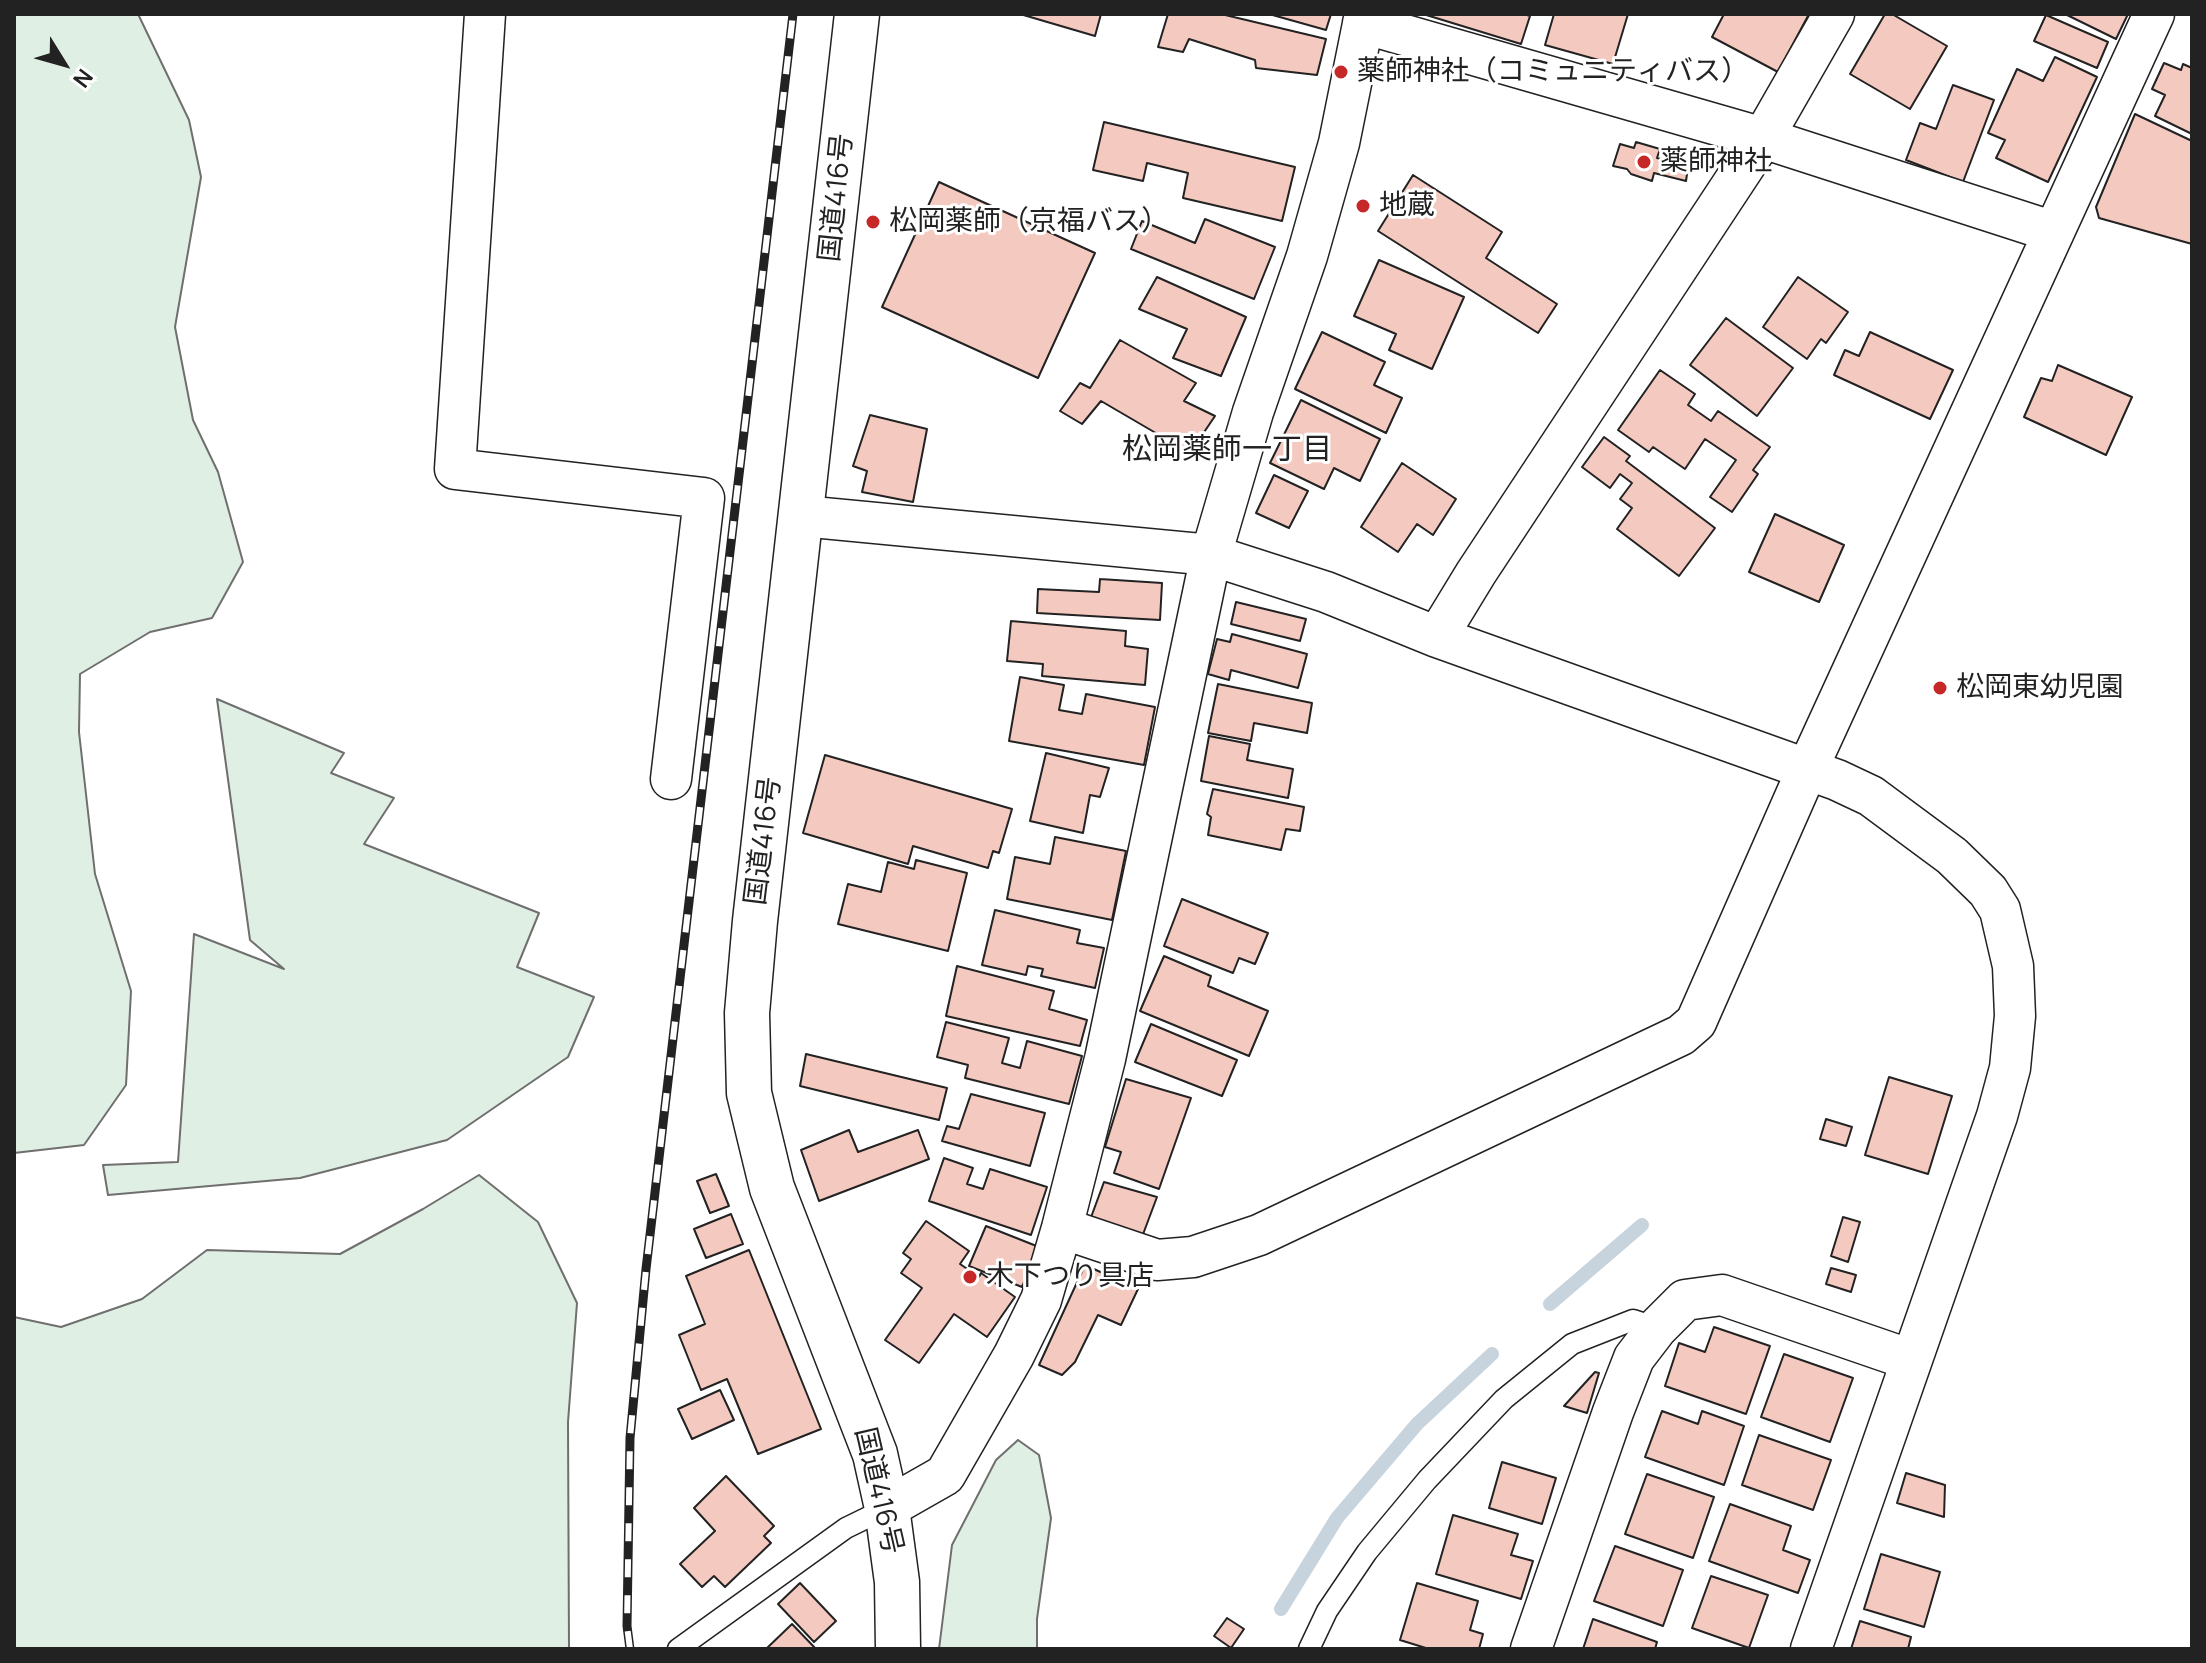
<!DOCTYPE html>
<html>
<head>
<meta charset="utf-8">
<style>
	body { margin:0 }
	#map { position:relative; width:2206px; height:1663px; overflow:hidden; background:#fff; font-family:Manrope,sans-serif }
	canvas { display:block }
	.frame { position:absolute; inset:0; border:16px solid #222; pointer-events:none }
	.north { position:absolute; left:24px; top:24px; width:80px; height:80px; -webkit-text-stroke:6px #fff; paint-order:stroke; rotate:127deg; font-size:22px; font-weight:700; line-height:32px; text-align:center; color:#222 }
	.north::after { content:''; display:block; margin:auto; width:28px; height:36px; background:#222; clip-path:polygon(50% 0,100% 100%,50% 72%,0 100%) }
</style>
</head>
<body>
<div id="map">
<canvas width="2206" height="1663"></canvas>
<div class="frame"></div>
<div class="north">N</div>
</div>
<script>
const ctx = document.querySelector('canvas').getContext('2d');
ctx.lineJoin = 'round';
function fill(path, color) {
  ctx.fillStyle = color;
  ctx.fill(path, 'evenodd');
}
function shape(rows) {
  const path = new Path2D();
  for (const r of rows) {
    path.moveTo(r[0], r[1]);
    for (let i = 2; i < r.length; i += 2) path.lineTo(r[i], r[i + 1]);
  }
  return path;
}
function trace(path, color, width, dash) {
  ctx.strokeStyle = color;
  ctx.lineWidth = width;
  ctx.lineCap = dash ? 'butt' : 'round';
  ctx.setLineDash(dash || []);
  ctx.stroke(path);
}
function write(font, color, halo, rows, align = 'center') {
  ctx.font = font + ' Manrope,"Noto Sans JP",sans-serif';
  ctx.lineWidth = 6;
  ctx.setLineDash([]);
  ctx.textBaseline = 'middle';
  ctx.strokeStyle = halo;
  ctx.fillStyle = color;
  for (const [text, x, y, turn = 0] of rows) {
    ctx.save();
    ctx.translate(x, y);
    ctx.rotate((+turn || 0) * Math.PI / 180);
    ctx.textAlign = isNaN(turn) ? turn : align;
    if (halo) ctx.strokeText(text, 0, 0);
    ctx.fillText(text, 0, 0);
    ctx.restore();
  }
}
const green = shape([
	[14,14,138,14,189,120,201,177,175,327,193,420,218,472,243,562,212,618,150,632,80,674,79,732,95,874,131,991,126,1085,84,1145,14,1153,14,14],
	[217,699,344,753,331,773,394,798,364,844,539,913,517,967,594,997,568,1057,447,1140,300,1178,108,1195,103,1165,178,1162,194,934,284,969,250,940,217,699],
	[479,1175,538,1222,577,1303,568,1422,569,1649,14,1649,14,1317,61,1327,142,1299,207,1250,340,1254,423,1209,479,1175],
	[1018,1440,1039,1455,1051,1518,1037,1619,1037,1649,939,1649,952,1545,996,1460,1018,1440]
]);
fill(green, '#e0efe3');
trace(green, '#6f6f6f', 2);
trace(shape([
	[1550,1304,1642,1225],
	[1281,1609,1337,1518,1417,1424,1492,1354]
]), '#c7d3dd', 14);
const building = shape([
	[1020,14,1101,14,1095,36,1020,14],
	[1168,14,1221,14,1326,39,1317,75,1256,68,1255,60,1189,39,1183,52,1158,47,1168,14],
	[1269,14,1331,14,1326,30,1269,14],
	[1423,14,1524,14,1530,16,1521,44,1423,14],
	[1554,14,1628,14,1613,64,1545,45,1554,14],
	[1724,14,1809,14,1778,72,1712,37,1724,14],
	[1885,14,1892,14,1947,46,1910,109,1850,74,1885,14],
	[2065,14,2128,14,2116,39,2065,14],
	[2046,15,2108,42,2097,68,2034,41,2046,15],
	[2055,57,2097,77,2048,182,1996,158,2005,140,1988,133,2017,69,2043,81,2055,57],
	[2164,63,2181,70,2183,64,2192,68,2192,134,2155,116,2165,95,2152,89,2164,63],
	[1953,85,1994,100,1963,182,1906,160,1920,123,1936,129,1953,85],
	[2135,114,2192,141,2192,244,2099,218,2096,207,2135,114],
	[1104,122,1295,167,1282,221,1183,198,1188,173,1147,163,1143,181,1093,170,1104,122],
	[1636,142,1660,149,1657,158,1688,167,1686,181,1654,173,1652,181,1631,174,1627,169,1613,166,1620,144,1634,148,1636,142],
	[1413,175,1502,232,1486,258,1557,304,1538,333,1378,231,1413,175],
	[939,182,1095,253,1038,378,882,307,939,182],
	[1205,219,1275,247,1254,299,1131,249,1142,221,1195,243,1205,219],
	[1379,260,1464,297,1432,369,1389,350,1396,334,1354,316,1379,260],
	[1157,277,1246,317,1221,376,1173,358,1187,329,1139,309,1157,277],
	[1798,277,1848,312,1826,343,1821,339,1807,359,1763,327,1798,277],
	[1726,318,1793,368,1757,416,1690,365,1726,318],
	[1322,332,1385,362,1374,385,1402,398,1386,433,1295,389,1322,332],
	[1870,332,1953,370,1930,419,1834,375,1845,350,1859,356,1870,332],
	[1120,340,1196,383,1184,401,1215,416,1190,453,1101,401,1082,424,1060,411,1080,383,1090,388,1120,340],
	[2058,365,2132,397,2106,455,2024,417,2041,378,2052,381,2058,365],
	[1660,370,1695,394,1688,405,1711,421,1718,411,1770,447,1753,470,1758,474,1732,512,1710,497,1736,460,1705,439,1685,469,1653,447,1649,452,1618,430,1660,370],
	[1301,400,1380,439,1360,481,1334,468,1324,489,1270,463,1301,400],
	[870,415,927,429,913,502,862,492,867,471,853,466,870,415],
	[1604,437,1630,456,1626,461,1715,528,1679,576,1617,529,1632,508,1620,499,1632,483,1620,474,1610,488,1582,467,1604,437],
	[1402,463,1456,499,1433,535,1417,524,1398,552,1361,527,1402,463],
	[1274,475,1308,491,1289,528,1256,513,1274,475],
	[1775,514,1844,545,1819,602,1749,572,1775,514],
	[1100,579,1162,583,1160,620,1037,613,1038,589,1099,592,1100,579],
	[1236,602,1306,619,1300,641,1231,624,1236,602],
	[1011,621,1126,631,1125,646,1148,649,1145,685,1042,676,1043,664,1007,661,1011,621],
	[1232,634,1307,654,1298,688,1231,670,1229,680,1208,674,1217,639,1230,642,1232,634],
	[1020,677,1064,685,1059,710,1082,714,1086,694,1155,707,1144,765,1009,741,1020,677],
	[1218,684,1312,703,1307,733,1254,723,1251,741,1208,733,1218,684],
	[1209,736,1250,744,1247,760,1293,769,1288,798,1201,781,1209,736],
	[1046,753,1109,768,1100,797,1090,795,1083,833,1030,821,1046,753],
	[825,755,1012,809,999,853,993,851,988,868,913,846,908,864,803,833,825,755],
	[1213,789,1304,807,1300,831,1286,829,1281,850,1208,835,1211,817,1207,814,1213,789],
	[1055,837,1126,851,1112,920,1007,899,1015,857,1050,864,1055,837],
	[916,860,967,873,948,951,838,924,848,884,881,892,888,862,914,869,916,860],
	[1182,899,1268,933,1255,964,1239,958,1233,973,1164,946,1182,899],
	[995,910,1080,930,1077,943,1104,948,1095,988,1041,976,1043,969,1028,966,1026,975,982,965,995,910],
	[1164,956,1211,976,1208,986,1268,1011,1249,1056,1140,1011,1164,956],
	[957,966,1054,991,1049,1009,1087,1020,1080,1046,946,1016,957,966],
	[946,1022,1009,1038,1002,1063,1020,1068,1027,1041,1082,1056,1069,1104,965,1078,968,1065,937,1057,946,1022],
	[1151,1024,1237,1060,1222,1096,1135,1062,1151,1024],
	[806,1054,947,1088,939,1120,800,1086,806,1054],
	[1889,1077,1952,1096,1928,1174,1865,1155,1889,1077],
	[1126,1079,1191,1098,1159,1189,1114,1173,1121,1152,1105,1147,1126,1079],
	[971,1094,1045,1113,1030,1166,942,1141,947,1126,959,1129,971,1094],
	[1826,1119,1852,1127,1846,1146,1820,1139,1826,1119],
	[849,1130,858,1152,918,1130,929,1159,819,1201,801,1150,849,1130],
	[944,1158,973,1168,967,1184,983,1189,990,1169,1047,1187,1031,1235,929,1201,944,1158],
	[716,1174,729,1206,710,1213,697,1181,716,1174],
	[1104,1182,1157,1197,1142,1237,1090,1220,1104,1182],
	[731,1214,743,1244,706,1258,694,1229,731,1214],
	[1843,1217,1860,1222,1848,1262,1831,1256,1843,1217],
	[926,1221,969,1251,960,1264,979,1277,981,1273,1015,1297,987,1337,954,1314,919,1363,885,1340,922,1288,901,1273,911,1259,903,1253,926,1221],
	[986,1226,1039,1247,1022,1287,969,1266,986,1226],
	[749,1250,821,1429,758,1454,727,1379,701,1390,679,1335,705,1324,686,1276,749,1250],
	[1085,1265,1138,1289,1121,1325,1098,1315,1075,1362,1062,1375,1039,1365,1085,1265],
	[1831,1268,1856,1275,1851,1292,1826,1284,1831,1268],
	[1714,1327,1770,1346,1746,1414,1665,1386,1679,1343,1705,1352,1714,1327],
	[1784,1354,1853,1378,1830,1442,1761,1417,1784,1354],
	[1595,1372,1599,1373,1587,1413,1564,1406,1595,1372],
	[720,1390,734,1420,692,1439,678,1409,720,1390],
	[1662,1411,1698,1424,1702,1411,1744,1426,1724,1485,1645,1457,1662,1411],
	[1759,1435,1831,1460,1813,1510,1742,1485,1759,1435],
	[1502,1462,1556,1478,1542,1524,1489,1508,1502,1462],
	[1906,1473,1945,1485,1944,1517,1897,1503,1906,1473],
	[1647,1474,1714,1497,1693,1558,1625,1534,1647,1474],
	[726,1476,774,1526,764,1536,771,1543,725,1587,714,1576,702,1587,680,1564,715,1531,694,1508,726,1476],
	[1730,1504,1791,1526,1783,1550,1810,1560,1798,1593,1709,1561,1730,1504],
	[1453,1515,1518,1534,1511,1555,1533,1561,1521,1599,1436,1574,1453,1515],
	[1615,1546,1683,1570,1663,1626,1594,1601,1615,1546],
	[1881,1554,1940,1572,1924,1627,1864,1609,1881,1554],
	[1711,1576,1768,1595,1749,1648,1692,1628,1711,1576],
	[800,1583,836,1621,814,1642,778,1604,800,1583],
	[1417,1583,1478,1601,1470,1630,1483,1634,1479,1649,1429,1649,1400,1640,1417,1583],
	[1227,1618,1244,1629,1231,1648,1214,1636,1227,1618],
	[1593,1619,1657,1642,1655,1649,1583,1649,1593,1619],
	[1860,1621,1911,1637,1908,1649,1851,1649,1860,1621],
	[792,1624,816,1649,766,1649,792,1624]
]);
fill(building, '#f3c9c0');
trace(building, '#222', 2);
const service = shape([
	[678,1649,846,1528,887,1508],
	[1309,1649,1327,1611,1367,1552,1427,1480,1504,1399,1572,1344,1633,1320,1657,1328]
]);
const minor = shape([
	[485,14,455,469,704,498,671,779],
	[1363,23,1763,138,2054,232],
	[802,516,1211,555,1326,592,1437,637,1837,780,1871,796,1952,856,1988,891,2000,910,2013,966,2015,1016,2010,1068,1997,1116,1811,1649],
	[1437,637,1476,573,1763,138,1834,14],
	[1062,1228,1157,1260,1193,1257,1259,1235,1681,1035,1696,1022,1807,770,2154,14],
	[887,1508,945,1475,1014,1355,1041,1300,1062,1228,1105,1059,1211,555,1253,412,1307,256,1339,143,1365,14],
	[1531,1649,1613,1412,1634,1358,1657,1328,1685,1300,1722,1295,1911,1360]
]);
const trunk = shape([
	[857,14,755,921,747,1013,749,1093,772,1188,875,1454,887,1508,897,1582,898,1649]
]);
trace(service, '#222', 23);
trace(minor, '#222', 43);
trace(trunk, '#222', 47);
trace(service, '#fff', 20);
trace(minor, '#fff', 40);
trace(trunk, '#fff', 44);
const rail = shape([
	[630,1649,627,1626,630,1438,646,1269,793,14]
]);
trace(rail, '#222', 9);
trace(rail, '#fff', 6, [18]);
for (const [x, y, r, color] of [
	[1341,72,8,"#c62828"],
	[1644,162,8,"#c62828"],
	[1363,206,8,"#c62828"],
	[873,222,8,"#c62828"],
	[1940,688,8,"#c62828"],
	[970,1277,8,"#c62828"]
]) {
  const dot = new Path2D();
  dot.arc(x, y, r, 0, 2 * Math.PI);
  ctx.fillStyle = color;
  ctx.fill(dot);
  trace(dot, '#fff', 3);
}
write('28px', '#222', '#fff', [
	["薬師神社（コミュニティバス）",1357,72],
	["薬師神社",1660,162],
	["地蔵",1379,206],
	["松岡薬師（京福バス）",889,222],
	["松岡東幼児園",1956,688],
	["木下つり具店",986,1277]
], 'left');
write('28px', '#222', '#fff', [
	["国道416号",837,198,-84],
	["国道416号",764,841,-83],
	["国道416号",878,1491,77]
]);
write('30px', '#222', '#fff', [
	["松岡薬師一丁目",1227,451]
]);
</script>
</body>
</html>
